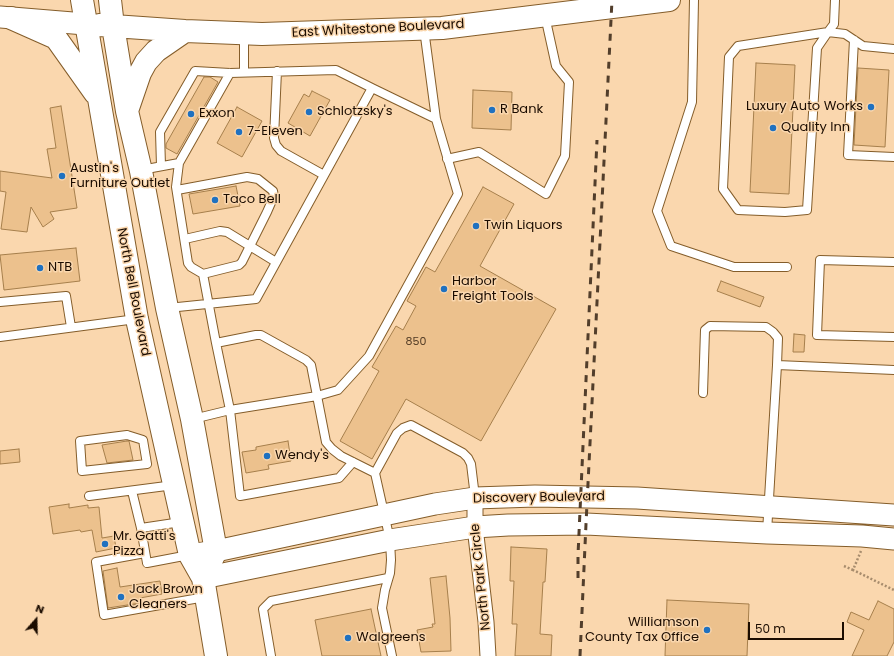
<!DOCTYPE html>
<html>
<head>
<meta charset="utf-8">
<style>
	body { margin:0 }
	#map { position:relative; width:894px; height:656px; overflow:hidden; background:#fad7ae; font-family:Poppins,sans-serif }
	canvas { display:block }
	.north { position:absolute; left:16px; top:600px; width:40px; height:40px; -webkit-text-stroke:3px #fad7ae; paint-order:stroke; rotate:20deg; font-size:11px; font-weight:700; line-height:16px; text-align:center; color:#1b0c00 }
	.north::after { content:''; display:block; margin:auto; width:14px; height:18px; background:#1b0c00; clip-path:polygon(50% 0,100% 100%,50% 72%,0 100%) }
	.scale { position:absolute; left:748px; top:622px; width:96px; height:18px; box-sizing:border-box; border:2px solid #1b0c00; border-top:0; padding-left:5px; font-size:12px; line-height:14px; white-space:nowrap; color:#1b0c00; -webkit-text-stroke:3px #fad7ae; paint-order:stroke }
</style>
</head>
<body>
<div id="map">
<canvas width="894" height="656"></canvas>
<div class="north">N</div>
<div class="scale">50 m</div>
</div>
<script>
const ctx = document.querySelector('canvas').getContext('2d');
ctx.lineJoin = 'round';
function fill(path, color) {
  ctx.fillStyle = color;
  ctx.fill(path, 'evenodd');
}
function shape(rows) {
  const path = new Path2D();
  for (const r of rows) {
    path.moveTo(r[0], r[1]);
    for (let i = 2; i < r.length; i += 2) path.lineTo(r[i], r[i + 1]);
  }
  return path;
}
function trace(path, color, width, dash) {
  ctx.strokeStyle = color;
  ctx.lineWidth = width;
  ctx.lineCap = dash ? 'butt' : 'round';
  ctx.setLineDash(dash || []);
  ctx.stroke(path);
}
function write(font, color, halo, rows, align = 'center') {
  ctx.font = font + ' Poppins,sans-serif';
  ctx.lineWidth = 3;
  ctx.setLineDash([]);
  ctx.textBaseline = 'middle';
  ctx.strokeStyle = halo;
  ctx.fillStyle = color;
  for (const [text, x, y, turn = 0] of rows) {
    ctx.save();
    ctx.translate(x, y);
    ctx.rotate((+turn || 0) * Math.PI / 180);
    ctx.textAlign = isNaN(turn) ? turn : align;
    if (halo) ctx.strokeText(text, 0, 0);
    ctx.fillText(text, 0, 0);
    ctx.restore();
  }
}
const building = shape([
	[756,63,795,65,789,194,750,192,756,63],
	[858,68,889,70,885,147,854,145,858,68],
	[204,77,210,77,218,82,177,154,166,148,166,144,204,77],
	[473,90,512,92,511,130,472,128,473,90],
	[312,91,330,100,310,136,288,123,304,94,309,97,312,91],
	[61,106,77,208,50,212,54,219,43,227,31,207,27,232,1,229,6,192,0,191,0,171,52,178,47,149,56,148,50,108,61,106],
	[237,107,262,121,242,157,217,143,237,107],
	[236,186,240,206,193,214,189,194,236,186],
	[483,187,514,204,480,266,556,309,481,441,406,399,372,459,340,441,379,371,372,367,396,326,403,330,416,306,407,301,426,267,435,272,483,187],
	[76,248,80,281,4,290,0,255,76,248],
	[721,281,764,297,760,307,717,291,721,281],
	[794,334,805,335,804,352,793,352,794,334],
	[127,441,129,441,133,460,107,463,102,445,127,441],
	[288,441,291,461,268,465,269,469,246,473,242,452,256,450,256,447,288,441],
	[19,449,20,462,0,464,0,451,19,449],
	[69,504,69,508,88,505,88,508,99,507,102,538,114,536,116,548,96,552,92,530,81,532,80,530,53,534,49,507,69,504],
	[511,547,547,549,545,582,543,582,540,634,552,635,551,656,515,656,517,624,512,624,514,581,510,581,511,547],
	[117,568,120,587,160,581,162,594,140,598,140,603,108,608,103,571,117,568],
	[446,576,450,618,451,651,421,652,417,630,433,627,432,624,435,624,430,578,446,576],
	[667,600,749,604,747,656,665,656,667,600],
	[878,601,894,609,894,642,887,656,852,656,864,630,847,622,851,612,869,620,878,601],
	[371,609,381,656,322,656,315,620,371,609]
]);
fill(building, '#ecc18d');
trace(building, '#a67f4c', 1);
const lane = shape([
	[694,0,692,102,657,211,671,246,734,267,787,267],
	[835,0,834,24,828,32,817,48,807,210,785,212,738,210,723,189,729,57,738,46,828,32,845,34,863,46,894,49],
	[244,34,244,72],
	[854,40,848,155,894,157],
	[277,71,274,138,276,145,281,151,324,175],
	[447,159,479,152,546,194,565,156,569,82,556,66,545,16],
	[179,163,230,73],
	[161,166,160,132,195,71,230,73,336,70,372,88],
	[141,170,179,163,176,187,188,263,191,267,203,274,216,343],
	[177,190,247,177,258,179,273,191,274,196,267,212,242,262,239,265,203,274],
	[185,239,220,231,227,232,276,262],
	[894,262,820,260,817,335,894,337],
	[0,302,66,296,71,327],
	[168,308,256,299,372,88,436,119],
	[0,337,136,319],
	[703,393,705,330,710,326,766,327,773,332,778,338,777,365],
	[193,419,230,410,317,396,338,390,369,356,458,194,436,119,424,29],
	[127,435,143,440,147,464,82,471,80,441,127,435],
	[353,462,339,478,240,496,230,410,216,343,256,335,261,335,306,360,311,365,326,442,332,449,341,456,375,473,390,540,391,560,390,573,385,590,382,608,392,656],
	[375,473,397,433,403,428,411,425,463,453,468,458,471,464,475,497],
	[132,491,141,528,181,522],
	[89,496,174,485],
	[141,528,147,563,189,555],
	[767,532,777,365,894,370],
	[145,553,96,562,104,615,205,597],
	[271,656,263,609,271,601,388,578]
]);
const street = shape([
	[475,498,475,527,486,622,488,656]
]);
const secondary = shape([
	[0,17,85,24],
	[190,555,216,551,435,504,475,498,535,496,637,498,894,515],
	[203,578,390,540,475,527,508,525,586,524,767,533,862,536,894,539]
]);
const primary = shape([
	[82,0,137,319,190,555,203,578,216,656],
	[110,0,113,26,127,111,141,171,167,308,192,419,216,551,203,578],
	[11,18,56,38,95,93],
	[99,25,185,31,262,34,442,28,669,0],
	[128,108,140,73,146,62,156,51,185,31]
]);
trace(lane, '#845d2a', 10);
trace(street, '#845d2a', 17);
trace(secondary, '#845d2a', 23);
trace(primary, '#845d2a', 24);
trace(shape([
	[861,551,853,570,894,590],
	[844,566,853,570]
]), '#a78c6d', 2.5, [2, 2]);
trace(lane, '#fff', 8);
trace(street, '#fff', 15);
trace(secondary, '#fff', 21);
trace(primary, '#fff', 22);
trace(shape([
	[578,578,578,555,597,140],
	[580,656,586,524,612,0]
]), '#523e2b', 3, [7, 7]);
for (const [x, y, r, color] of [
	[871,107,4,"#1f71c0"],
	[492,110,4,"#1f71c0"],
	[309,112,4,"#1f71c0"],
	[191,114,4,"#1f71c0"],
	[773,128,4,"#1f71c0"],
	[239,132,4,"#1f71c0"],
	[62,176,4,"#1f71c0"],
	[215,200,4,"#1f71c0"],
	[476,226,4,"#1f71c0"],
	[40,268,4,"#1f71c0"],
	[444,289,4,"#1f71c0"],
	[267,456,4,"#1f71c0"],
	[105,544,4,"#1f71c0"],
	[121,597,4,"#1f71c0"],
	[707,630,4,"#1f71c0"],
	[348,638,4,"#1f71c0"]
]) {
  const dot = new Path2D();
  dot.arc(x, y, r, 0, 2 * Math.PI);
  ctx.fillStyle = color;
  ctx.fill(dot);
  trace(dot, '#fad7ae', 1.5);
}
write('11px', '#4f3923', null, [
	["850",416,342]
]);
write('13px', '#1b0c00', '#fad7ae', [
	["East Whitestone Boulevard",378,29,-3],
	["North Bell Boulevard",133,292,79],
	["Discovery Boulevard",539,498,-1],
	["North Park Circle",481,577,-96]
]);
write('13px', '#1b0c00', '#fad7ae', [
	["Luxury Auto Works",863,107,"right"],
	["R Bank",500,110],
	["Schlotzsky's",317,112],
	["Exxon",199,114],
	["Quality Inn",781,128],
	["7-Eleven",247,132],
	["Austin's",70,169],
	["Furniture Outlet",70,184],
	["Taco Bell",223,200],
	["Twin Liquors",484,226],
	["NTB",48,268],
	["Harbor",452,282],
	["Freight Tools",452,297],
	["Wendy's",275,456],
	["Mr. Gatti's",113,537],
	["Pizza",113,552],
	["Jack Brown",129,590],
	["Cleaners",129,605],
	["Williamson",699,623,"right"],
	["County Tax Office",699,638,"right"],
	["Walgreens",356,638]
], 'left');
</script>
</body>
</html>
